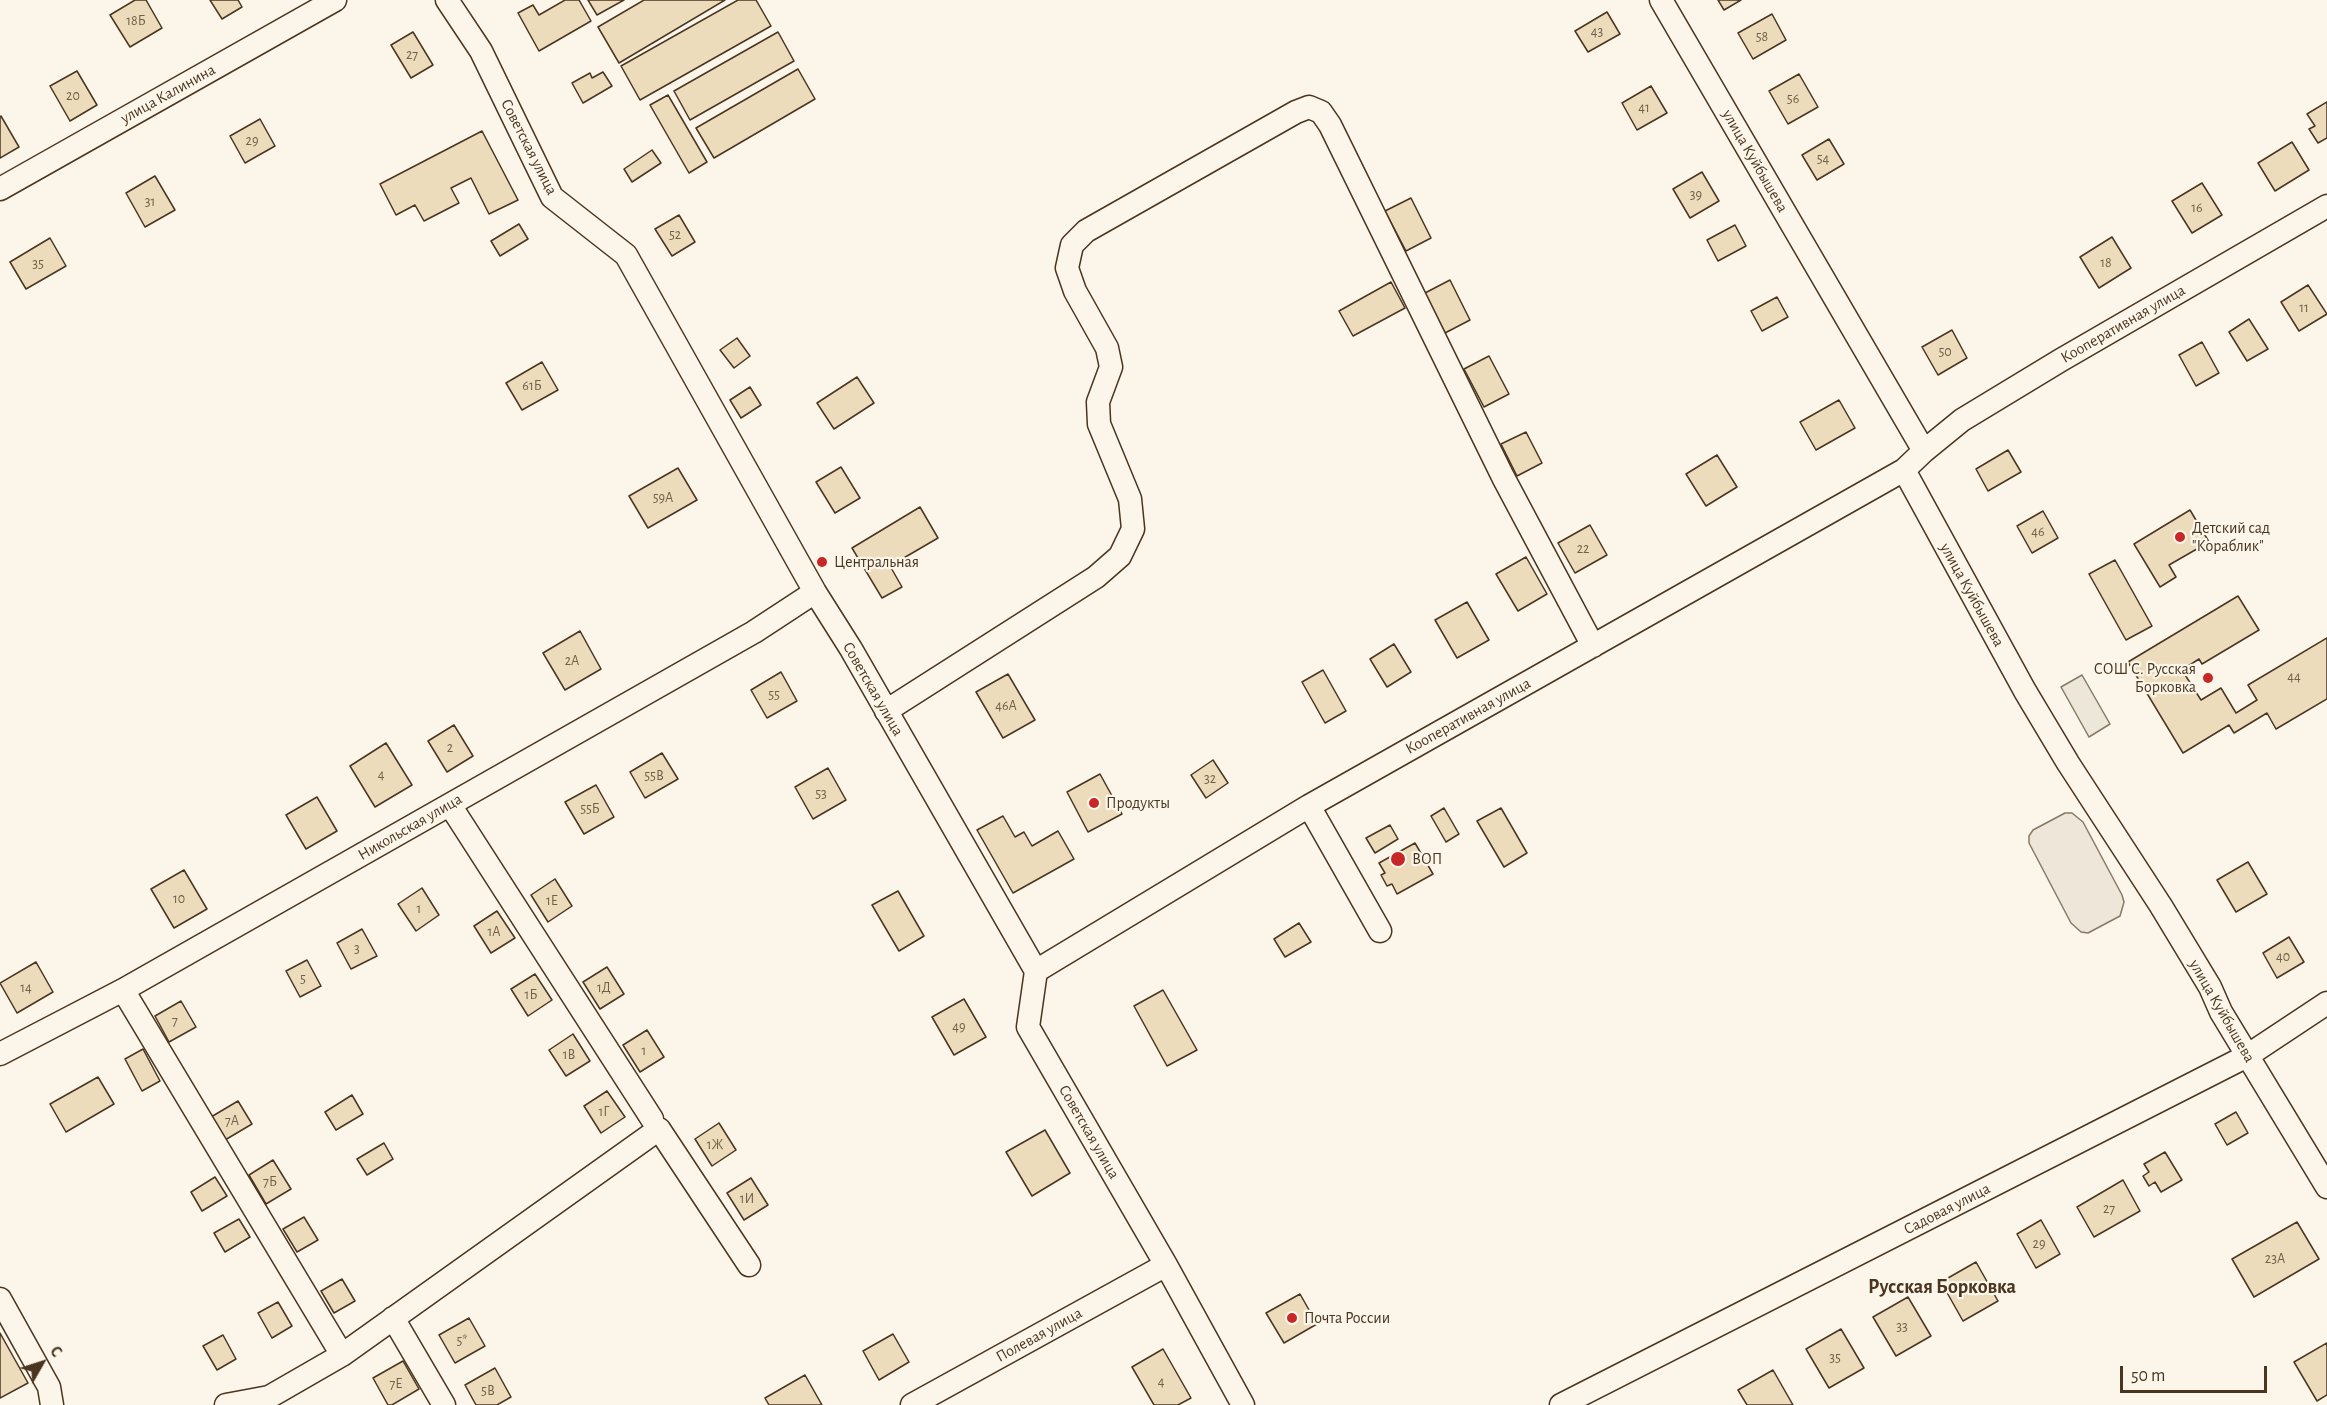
<!DOCTYPE html>
<html>
<head>
<meta charset="utf-8">
<style>
	body { margin:0 }
	#map { position:relative; width:2327px; height:1405px; overflow:hidden; background:#fbf6e9; font-family:"Alegreya Sans",sans-serif }
	canvas { display:block }
	.north { position:absolute; left:12px; top:1333px; width:60px; height:60px; -webkit-text-stroke:4px #fbf6e9; paint-order:stroke; rotate:51deg; font-size:16px; font-weight:700; line-height:24px; text-align:center; color:#4a3520 }
	.north::after { content:''; display:block; margin:auto; width:21px; height:27px; background:#4a3520; clip-path:polygon(50% 0,100% 100%,50% 72%,0 100%) }
	.scale { position:absolute; left:2120px; top:1366px; width:147px; height:27px; box-sizing:border-box; border:3px solid #4a3520; border-top:0; padding-left:8px; font-size:18px; line-height:21px; white-space:nowrap; color:#4a3520; -webkit-text-stroke:4px #fbf6e9; paint-order:stroke }
</style>
</head>
<body>
<div id="map">
<canvas width="2327" height="1405"></canvas>
<div class="north">С</div>
<div class="scale">50 m</div>
</div>
<script>
const ctx = document.querySelector('canvas').getContext('2d');
ctx.lineJoin = 'round';
function fill(path, color) {
  ctx.fillStyle = color;
  ctx.fill(path, 'evenodd');
}
function shape(rows) {
  const path = new Path2D();
  for (const r of rows) {
    path.moveTo(r[0], r[1]);
    for (let i = 2; i < r.length; i += 2) path.lineTo(r[i], r[i + 1]);
  }
  return path;
}
function trace(path, color, width, dash) {
  ctx.strokeStyle = color;
  ctx.lineWidth = width;
  ctx.lineCap = dash ? 'butt' : 'round';
  ctx.setLineDash(dash || []);
  ctx.stroke(path);
}
function write(font, color, halo, rows, align = 'center') {
  ctx.font = font + ' "Alegreya Sans",sans-serif';
  ctx.lineWidth = 4.5;
  ctx.setLineDash([]);
  ctx.textBaseline = 'middle';
  ctx.strokeStyle = halo;
  ctx.fillStyle = color;
  for (const [text, x, y, turn = 0] of rows) {
    ctx.save();
    ctx.translate(x, y);
    ctx.rotate((+turn || 0) * Math.PI / 180);
    ctx.textAlign = isNaN(turn) ? turn : align;
    if (halo) ctx.strokeText(text, 0, 0);
    ctx.fillText(text, 0, 0);
    ctx.restore();
  }
}
const green = shape([
	[2065,813,2072,813,2083,822,2122,895,2124,902,2120,916,2088,933,2081,932,2071,923,2029,843,2029,836,2033,830,2065,813]
]);
fill(green, '#ede6d9');
trace(green, '#887966', 1.5);
const parking = shape([
	[2082,675,2110,724,2089,737,2061,687,2082,675]
]);
fill(parking, '#ede7d9');
trace(parking, '#887966', 1.5);
const building = shape([
	[135,0,146,0,162,28,130,47,110,15,135,0],
	[210,0,238,0,242,7,222,19,210,0],
	[565,0,579,0,591,21,539,51,518,13,533,5,539,15,565,0],
	[588,0,624,0,597,15,588,0],
	[644,0,725,0,619,63,598,27,644,0],
	[738,0,756,0,771,26,640,100,621,66,738,0],
	[1718,0,1741,0,1724,10,1718,0],
	[1607,12,1620,34,1588,52,1575,31,1607,12],
	[1772,14,1786,40,1753,59,1738,33,1772,14],
	[413,32,433,65,411,78,391,45,413,32],
	[778,32,794,61,690,120,674,91,778,32],
	[798,69,815,99,714,158,696,128,798,69],
	[77,71,97,105,70,121,50,86,77,71],
	[603,72,612,86,583,103,572,83,590,73,592,78,603,72],
	[1799,74,1818,107,1788,124,1769,91,1799,74],
	[1651,86,1667,113,1637,130,1622,103,1651,86],
	[668,95,707,162,689,173,650,105,668,95],
	[2327,102,2327,138,2318,143,2309,129,2315,126,2307,114,2327,102],
	[1,116,19,147,0,158,0,117,1,116],
	[260,119,275,146,245,163,230,136,260,119],
	[482,131,518,200,489,214,471,178,451,188,459,203,424,221,415,205,396,215,380,184,482,131],
	[1829,139,1844,164,1817,180,1802,155,1829,139],
	[2292,142,2309,170,2275,191,2258,163,2292,142],
	[652,150,661,163,632,182,624,169,652,150],
	[1702,172,1719,201,1690,218,1673,189,1702,172],
	[155,176,175,210,145,227,126,193,155,176],
	[2202,183,2222,215,2192,233,2172,201,2202,183],
	[1411,198,1431,238,1406,251,1385,211,1411,198],
	[679,215,695,242,672,256,655,229,679,215],
	[519,224,528,239,500,256,491,241,519,224],
	[1735,225,1746,246,1718,261,1707,240,1735,225],
	[2112,237,2131,268,2099,288,2080,257,2112,237],
	[50,238,66,266,26,289,10,262,50,238],
	[1450,280,1470,320,1445,333,1425,293,1450,280],
	[1391,282,1405,308,1353,336,1339,311,1391,282],
	[2308,285,2327,314,2299,331,2281,302,2308,285],
	[1777,297,1788,317,1762,331,1751,311,1777,297],
	[2249,319,2268,349,2247,361,2229,332,2249,319],
	[1952,330,1967,358,1938,375,1922,347,1952,330],
	[737,338,750,356,734,368,720,350,737,338],
	[2202,342,2219,373,2196,386,2179,355,2202,342],
	[1489,356,1509,394,1484,407,1464,369,1489,356],
	[542,362,558,390,522,410,506,383,542,362],
	[857,377,874,403,834,429,817,403,857,377],
	[750,387,761,405,741,418,730,400,750,387],
	[1839,400,1855,428,1816,450,1800,422,1839,400],
	[1526,432,1542,463,1517,476,1501,444,1526,432],
	[2008,450,2021,472,1988,491,1976,469,2008,450],
	[1717,455,1737,487,1706,506,1686,474,1717,455],
	[841,467,860,498,835,513,816,482,841,467],
	[678,468,697,500,648,528,629,496,678,468],
	[920,507,938,538,890,566,902,587,882,598,852,548,920,507],
	[2190,510,2209,542,2169,565,2176,577,2160,587,2134,544,2190,510],
	[2043,511,2058,538,2032,553,2017,526,2043,511],
	[1590,525,1607,555,1575,573,1558,543,1590,525],
	[1526,557,1547,594,1518,611,1496,574,1526,557],
	[2115,560,2152,626,2126,640,2089,574,2115,560],
	[2238,596,2259,630,2202,664,2199,659,2182,670,2201,700,2221,688,2236,713,2257,700,2248,685,2327,638,2327,699,2276,729,2267,713,2234,733,2229,725,2183,753,2128,662,2238,596],
	[1467,602,1489,640,1457,658,1435,620,1467,602],
	[580,631,601,669,565,690,543,653,580,631],
	[1394,644,1411,672,1387,687,1370,659,1394,644],
	[1323,670,1346,711,1325,723,1302,682,1323,670],
	[781,672,797,701,767,718,751,690,781,672],
	[1008,674,1035,720,1003,738,976,692,1008,674],
	[454,725,473,756,447,772,428,741,454,725],
	[386,743,412,785,375,807,350,766,386,743],
	[662,753,678,779,645,798,630,772,662,753],
	[1213,760,1228,783,1206,798,1191,775,1213,760],
	[828,768,846,800,813,819,795,787,828,768],
	[1100,774,1122,814,1088,832,1067,792,1100,774],
	[596,785,614,817,584,834,565,802,596,785],
	[317,797,337,831,306,849,286,815,317,797],
	[1444,808,1459,834,1446,842,1431,816,1444,808],
	[1501,808,1527,853,1504,867,1477,821,1501,808],
	[1003,816,1015,837,1024,832,1032,846,1058,831,1074,859,1013,893,977,830,1003,816],
	[1390,825,1398,839,1375,853,1366,838,1390,825],
	[1415,843,1433,874,1397,894,1392,884,1387,886,1381,875,1385,873,1379,863,1415,843],
	[2248,862,2267,894,2236,912,2217,880,2248,862],
	[184,870,207,909,174,928,151,889,184,870],
	[555,879,572,906,548,922,531,895,555,879],
	[422,888,439,915,416,931,398,904,422,888],
	[898,891,924,936,899,951,872,905,898,891],
	[497,911,515,938,491,953,474,926,497,911],
	[1299,923,1311,942,1285,957,1274,939,1299,923],
	[362,929,377,956,351,969,337,943,362,929],
	[2289,937,2304,962,2277,978,2263,953,2289,937],
	[307,960,321,986,300,997,286,971,307,960],
	[36,962,53,992,17,1013,0,983,36,962],
	[607,967,624,994,600,1009,583,982,607,967],
	[535,974,552,1000,528,1016,511,989,535,974],
	[1163,990,1197,1050,1167,1066,1134,1006,1163,990],
	[964,999,986,1037,954,1055,932,1017,964,999],
	[181,1001,196,1027,169,1042,155,1016,181,1001],
	[647,1030,664,1057,640,1072,623,1045,647,1030],
	[573,1034,590,1061,566,1076,549,1050,573,1034],
	[143,1049,160,1081,142,1091,125,1059,143,1049],
	[98,1077,114,1104,66,1132,50,1104,98,1077],
	[607,1091,625,1117,601,1133,584,1106,607,1091],
	[352,1095,363,1114,336,1130,325,1112,352,1095],
	[238,1101,252,1124,225,1140,211,1117,238,1101],
	[2236,1112,2248,1133,2227,1145,2215,1124,2236,1112],
	[719,1123,736,1150,712,1166,695,1139,719,1123],
	[1045,1130,1070,1173,1032,1196,1006,1152,1045,1130],
	[384,1143,393,1159,367,1175,357,1159,384,1143],
	[2165,1152,2182,1180,2161,1192,2155,1182,2149,1186,2143,1176,2149,1172,2144,1164,2165,1152],
	[273,1160,291,1189,266,1204,249,1175,273,1160],
	[215,1177,227,1196,202,1211,191,1192,215,1177],
	[751,1178,768,1205,744,1220,727,1193,751,1178],
	[2123,1180,2140,1211,2094,1237,2077,1207,2123,1180],
	[304,1217,318,1240,297,1252,283,1229,304,1217],
	[239,1219,250,1237,225,1252,214,1233,239,1219],
	[2041,1220,2060,1254,2036,1268,2017,1234,2041,1220],
	[2297,1222,2319,1259,2254,1297,2232,1259,2297,1222],
	[1976,1262,1998,1301,1963,1321,1941,1282,1976,1262],
	[342,1279,355,1301,334,1313,321,1291,342,1279],
	[1300,1294,1317,1324,1284,1343,1266,1313,1300,1294],
	[1908,1297,1931,1336,1896,1356,1873,1317,1908,1297],
	[278,1302,292,1326,272,1338,258,1313,278,1302],
	[469,1318,485,1346,455,1363,439,1335,469,1318],
	[1841,1329,1864,1368,1829,1388,1806,1349,1841,1329],
	[0,1333,28,1383,0,1398,0,1333],
	[893,1334,909,1362,879,1380,863,1351,893,1334],
	[223,1335,236,1359,217,1370,203,1346,223,1335],
	[2327,1343,2327,1395,2317,1401,2294,1362,2327,1343],
	[1163,1349,1191,1398,1178,1405,1154,1405,1132,1367,1163,1349],
	[403,1361,419,1389,392,1405,388,1405,373,1378,403,1361],
	[495,1368,511,1397,497,1405,476,1405,465,1385,495,1368],
	[1773,1370,1793,1405,1747,1405,1738,1390,1773,1370],
	[805,1375,822,1405,769,1405,765,1398,805,1375]
]);
fill(building, '#ecdcbc');
trace(building, '#4a3520', 1.5);
const minor = shape([
	[447,0,481,51,552,197,626,255,815,592,851,649,1036,971,1028,1027,1166,1265,1243,1405],
	[1661,0,1924,451,1904,470,2025,691,2068,763,2161,906,2210,987,2221,1012,2327,1187],
	[0,189,335,0],
	[1924,451,1962,420,2061,360,2327,206],
	[886,711,1096,577,1120,556,1133,529,1130,499,1099,424,1098,402,1111,367,1107,348,1075,291,1067,268,1072,245,1086,231,1296,112,1309,107,1321,112,1330,125,1503,477,1593,646],
	[450,805,652,1119],
	[1309,806,1380,931],
	[1036,971,1309,806,1904,470],
	[123,990,342,1355],
	[0,1054,123,990,754,632,815,592],
	[0,1299,49,1387,52,1405],
	[393,1318,444,1405],
	[226,1405,269,1397,342,1355,659,1129,749,1265],
	[912,1405,1166,1265],
	[1561,1405,2247,1056,2327,1003]
]);
trace(minor, '#4a3520', 25);
trace(minor, '#fbf6e9', 22);
for (const [x, y, r, color] of [
	[2180,537,6,"#c62828"],
	[822,562,6,"#c62828"],
	[2208,678,6,"#c62828"],
	[1094,803,6,"#c62828"],
	[1398,859,8,"#c62828"],
	[1292,1318,6,"#c62828"]
]) {
  const dot = new Path2D();
  dot.arc(x, y, r, 0, 2 * Math.PI);
  ctx.fillStyle = color;
  ctx.fill(dot);
  trace(dot, '#fbf6e9', 2);
}
write('14px', '#725f47', null, [
	["18Б",136,21],
	["43",1597,32],
	["58",1762,37],
	["27",412,55],
	["20",73,96],
	["56",1793,99],
	["41",1644,108],
	["29",252,141],
	["54",1823,159],
	["39",1696,195],
	["31",150,202],
	["16",2197,208],
	["52",675,235],
	["18",2106,263],
	["35",38,264],
	["11",2304,308],
	["50",1945,352],
	["61Б",532,386],
	["59А",663,498],
	["46",2038,532],
	["22",1583,549],
	["2А",572,661],
	["44",2294,677],
	["55",774,695],
	["46А",1006,706],
	["2",450,748],
	["4",381,775],
	["55В",654,776],
	["32",1210,779],
	["53",821,794],
	["55Б",590,809],
	["10",179,899],
	["1Е",552,901],
	["1",419,909],
	["1А",494,932],
	["3",357,949],
	["40",2283,957],
	["5",303,979],
	["14",26,988],
	["1Д",604,988],
	["1Б",531,995],
	["7",175,1021],
	["49",959,1027],
	["1",644,1051],
	["1В",569,1055],
	["1Г",604,1112],
	["7А",232,1121],
	["1Ж",715,1145],
	["7Б",270,1182],
	["1И",747,1199],
	["27",2109,1209],
	["29",2039,1244],
	["23А",2275,1259],
	["33",1902,1327],
	["5*",462,1341],
	["35",1835,1358],
	["4",1161,1382],
	["7Е",396,1384],
	["5В",488,1391]
]);
write('16px', '#4a3520', '#fbf6e9', [
	["улица Калинина",168,94,-29],
	["Советская улица",529,147,63],
	["улица Куйбышева",1755,161,60],
	["Кооперативная улица",2123,324,-30],
	["улица Куйбышева",1972,595,61],
	["Советская улица",873,689,60],
	["Кооперативная улица",1468,716,-29],
	["Никольская улица",410,827,-30],
	["улица Куйбышева",2222,1011,60],
	["Советская улица",1089,1132,60],
	["Садовая улица",1947,1209,-27],
	["Полевая улица",1039,1335,-29]
]);
write('16px', '#4a3520', '#fbf6e9', [
	["Детский сад",2192,528],
	["\"Кораблик\"",2192,546],
	["Центральная",834,562],
	["СОШ С. Русская",2196,669,"right"],
	["Борковка",2196,687,"right"],
	["Продукты",1106,803],
	["ВОП",1412,859],
	["Почта России",1304,1318]
], 'left');
write('bold 20px', '#4a3520', '#fbf6e9', [
	["Русская Борковка",1942,1287]
]);
</script>
</body>
</html>
